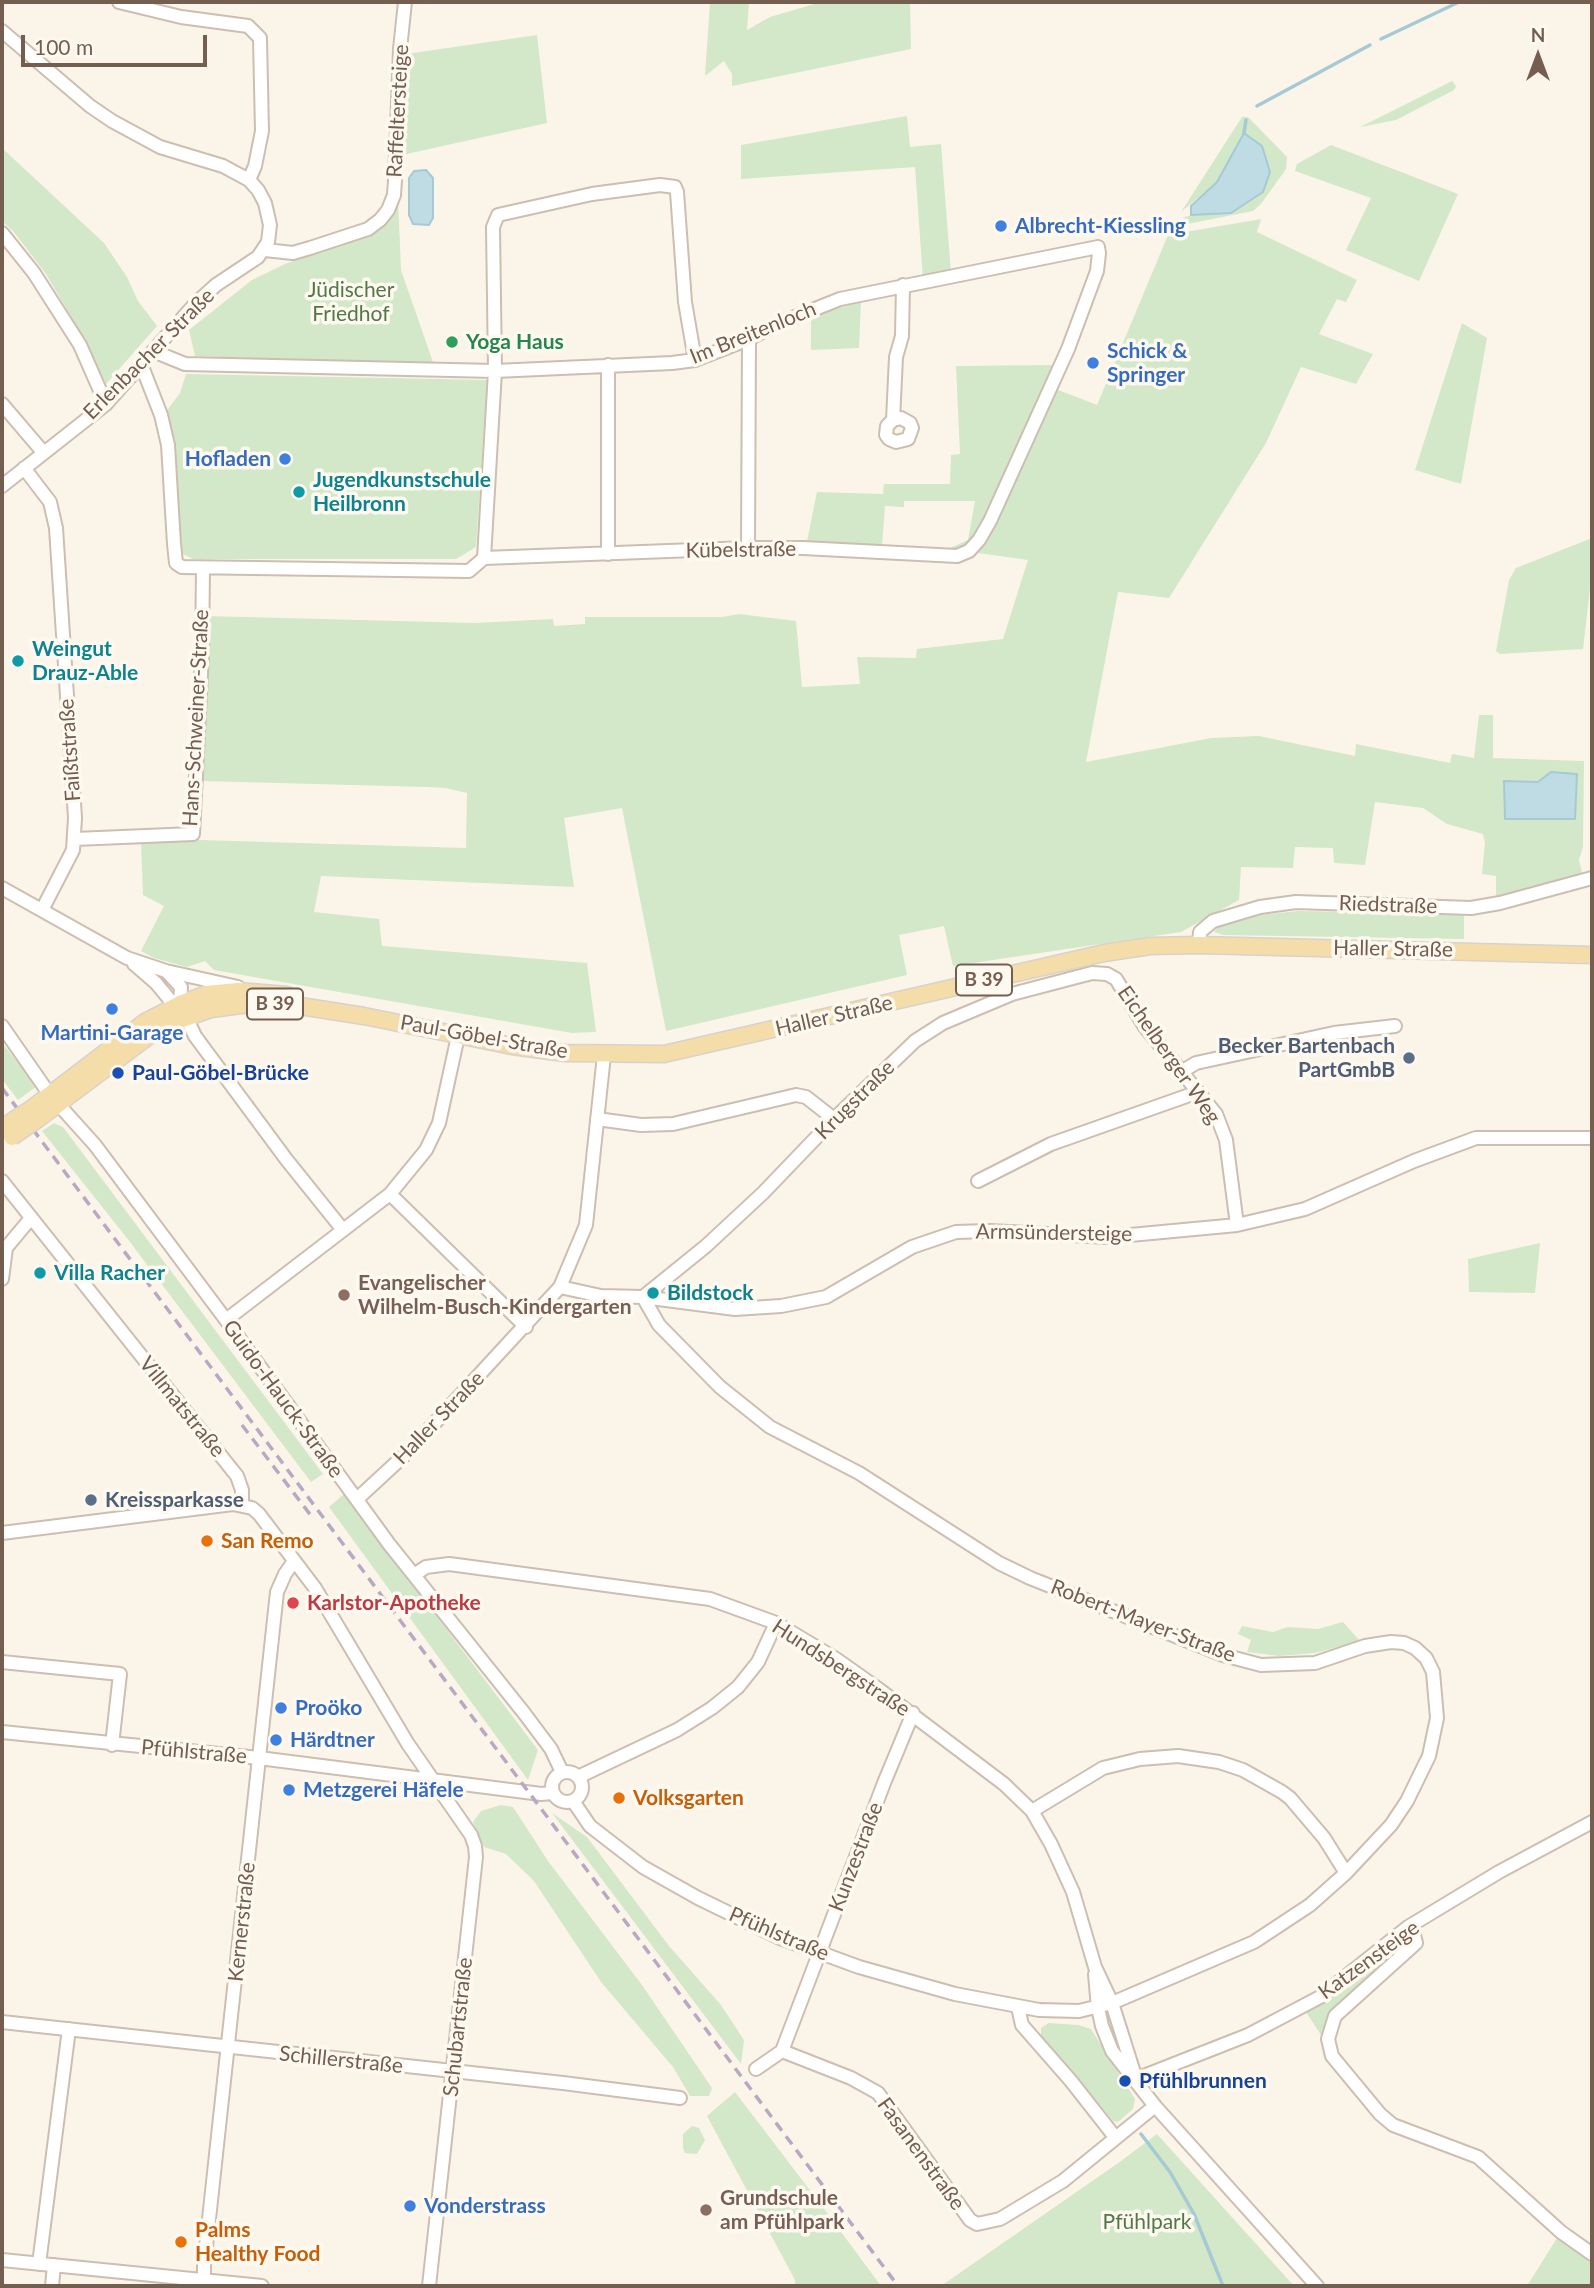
<!DOCTYPE html>
<html>
<head>
<meta charset="utf-8">
<style>
	body { margin:0 }
	#map { position:relative; width:1594px; height:2288px; overflow:hidden; background:#fbf5e9; font-family:Lato,sans-serif }
	canvas { display:block }
	.frame { position:absolute; inset:0; border:4px solid #745e4f; pointer-events:none }
	.north { position:absolute; left:1503px; top:21px; width:70px; height:70px; -webkit-text-stroke:5px #fef9f0; paint-order:stroke; rotate:0deg; font-size:19px; font-weight:700; line-height:28px; text-align:center; color:#745e4f }
	.north::after { content:''; display:block; margin:auto; width:24px; height:32px; background:#745e4f; clip-path:polygon(50% 0,100% 100%,50% 72%,0 100%) }
	.scale { position:absolute; left:21px; top:35px; width:186px; height:32px; box-sizing:border-box; border:4px solid #745e4f; border-top:0; padding-left:9px; font-size:21px; line-height:24px; white-space:nowrap; color:#745e4f; -webkit-text-stroke:5px #fef9f0; paint-order:stroke }
</style>
</head>
<body>
<div id="map">
<canvas width="1594" height="2288"></canvas>
<div class="frame"></div>
<div class="north">N</div>
<div class="scale">100 m</div>
</div>
<script>
const ctx = document.querySelector('canvas').getContext('2d');
ctx.lineJoin = 'round';
function fill(path, color) {
  ctx.fillStyle = color;
  ctx.fill(path, 'evenodd');
}
function shape(rows) {
  const path = new Path2D();
  for (const r of rows) {
    if (r.length === 3) {
      path.moveTo(r[0] + r[2], r[1]);
      path.arc(r[0], r[1], r[2], 0, 2 * Math.PI);
      continue;
    }
    path.moveTo(r[0], r[1]);
    for (let i = 2; i < r.length; i += 2) path.lineTo(r[i], r[i + 1]);
  }
  return path;
}
function trace(path, color, width, dash) {
  ctx.strokeStyle = color;
  ctx.lineWidth = width;
  ctx.lineCap = dash ? 'butt' : 'round';
  ctx.setLineDash(dash || []);
  ctx.stroke(path);
}
function write(font, color, halo, rows, align = 'center') {
  ctx.font = font + ' Lato,sans-serif';
  ctx.lineWidth = 7;
  ctx.setLineDash([]);
  ctx.textBaseline = 'middle';
  ctx.strokeStyle = halo;
  ctx.fillStyle = color;
  for (const [text, x, y, turn = 0] of rows) {
    ctx.save();
    ctx.translate(x, y);
    ctx.rotate((+turn || 0) * Math.PI / 180);
    ctx.textAlign = isNaN(turn) ? turn : align;
    if (halo) ctx.strokeText(text, 0, 0);
    ctx.fillText(text, 0, 0);
    ctx.restore();
  }
}
fill(shape([
	[710,2,749,2,747,30,770,17,821,2,910,2,911,49,732,86,732,74,724,61,705,76],
	[537,35,547,123,402,155,406,54],
	[1452,81,1456,86,1454,90,1396,120,1360,127],
	[907,116,910,147,941,144,951,273,923,279,915,167,741,179,741,145],
	[1242,117,1248,117,1287,157,1286,169,1261,204,1253,211,1182,225,1183,218,1191,215,1231,213,1244,133,1217,182,1181,212],
	[1331,145,1458,194,1419,281,1346,250,1371,198,1295,171,1297,164],
	[2,148,104,243,127,277,138,301,157,326,106,384,83,337,46,274,13,231,2,221],
	[398,199,401,270,434,365,195,356,189,330,252,280,285,264,365,235,390,219],
	[1261,219,1257,232,1357,280,1346,302,1337,299,1319,334,1373,354,1356,384,1301,367,1266,443,1169,598,1118,592,1086,762,1211,738,1259,736,1355,756,1356,744,1450,763,1452,754,1474,758,1479,715,1493,715,1493,758,1584,761,1583,847,1579,860,1582,873,1496,900,1496,876,1482,874,1485,843,1483,834,1447,824,1423,808,1375,802,1365,865,1334,863,1333,848,1295,847,1293,868,1241,867,1239,900,1181,932,953,966,944,926,899,935,907,975,666,1031,622,808,564,818,574,887,321,876,314,912,379,919,382,946,587,963,596,1032,572,1033,214,970,205,961,187,967,154,958,141,951,164,906,143,895,141,842,201,840,466,848,467,793,445,788,427,787,202,781,207,616,475,623,553,619,554,626,585,624,585,617,722,617,739,614,796,621,802,687,860,684,857,657,916,658,917,649,1003,639,1028,560,978,553,1056,389,1097,405,1168,235],
	[1504,781,1538,782,1505,819],
	[861,301,859,348,811,350,811,317],
	[1462,323,1487,338,1461,484,1415,470],
	[1055,365,984,516,981,530,970,546,949,551,950,548,968,540,975,501,904,501,904,507,885,506,882,545,807,541,817,492,883,494,884,484,950,484,951,455,960,454,956,366],
	[186,374,487,380,476,547,456,559,193,559,179,552,165,413,180,393],
	[1592,538,1592,572,1583,649,1500,654,1496,651,1509,580,1516,568],
	[1298,911,1464,914,1464,939,1223,935,1214,932,1217,927,1229,922,1260,915],
	[2,1043,37,1086,18,1100,2,1079],
	[54,1123,63,1127,323,1474,311,1482,130,1242,42,1131],
	[1540,1243,1535,1293,1469,1292,1468,1259],
	[344,1494,538,1750,528,1780,329,1507],
	[1343,1622,1360,1641,1315,1653,1279,1656,1247,1652,1251,1640,1238,1634,1242,1626,1273,1632,1288,1627,1318,1629],
	[501,1805,513,1807,548,1861,642,1985,712,2088,709,2096,690,2096,673,2067,601,1982,534,1881,506,1854,484,1847,473,1822,481,1811],
	[552,1813,587,1837,669,1946,721,2005,744,2040,741,2064],
	[1403,1936,1407,1937,1407,1943,1339,2005,1327,2019,1321,2035,1306,2012],
	[1049,2023,1078,2025,1091,2029,1135,2099,1133,2109,1118,2122,1113,2121,1074,2073,1041,2036,1041,2028],
	[735,2092,822,2206,881,2286,795,2286,795,2280,707,2116],
	[692,2126,699,2128,705,2140,697,2154,685,2153,683,2148,683,2134],
	[1157,2134,1294,2286,941,2286,1121,2161],
	[1557,2238,1592,2261,1592,2286,1527,2286]
]), '#d3e8c8');
const water = shape([
	[1244,133,1262,146,1270,172,1263,192,1231,213,1191,215,1191,206,1217,182,1244,133],
	[426,170,433,178,433,218,429,225,413,224,409,215,409,178,414,171,426,170],
	[1551,772,1577,774,1575,819,1505,819,1504,781,1538,782,1551,772]
]);
fill(water, '#bfdbe3');
trace(water, '#a6cad4', 2);
trace(shape([
	[1381,39,1459,2],
	[1257,106,1370,45],
	[1244,133,1246,120],
	[1141,2134,1170,2172,1194,2214,1223,2286]
]), '#a6cad4', 3.5);
const minor = shape([
	[119,2,181,17,248,26,260,38,262,131,255,166,249,180],
	[2,31,90,106,112,121,160,147,223,166,249,180,258,190,265,203,270,225,268,242,258,257,216,285,195,304,106,404,2,486],
	[2,233,34,273,80,345,106,404],
	[265,250,293,253,310,248,368,229,380,220,388,210,394,195,395,180,400,49,405,2],
	[141,364,161,415,168,445,174,544,176,563,182,567,469,571,484,558,748,548,803,548,957,556,969,551,979,540,990,521,1068,349,1097,271,1099,253,1098,247,840,299,775,325,749,339,695,360,672,363,495,371,185,364,153,351],
	[2,404,43,452],
	[893,420,901,418,910,423,912,428,908,439,896,442,889,439,886,435,887,426,893,420,896,357,902,336,903,285],
	[24,468,50,502,56,528,75,818,73,850,42,910],
	[748,548,749,339],
	[608,554,608,365],
	[484,558,495,371,493,227,498,215,592,194,660,185,675,187,677,192,685,302,695,360],
	[75,839,193,834,202,654,203,568],
	[2,888,127,958,166,971,238,987],
	[1199,945,1200,932,1213,921,1260,907,1296,902,1471,908,1500,903,1592,878],
	[134,964,156,983,170,1000,180,1004],
	[166,971,181,987,180,1004,195,1036,286,1159,343,1230],
	[2,1026,50,1095,95,1145,226,1320,389,1544,524,1713,551,1749,562,1772],
	[1181,1072,1196,1063,1334,1033,1395,1026],
	[597,1119,641,1125,673,1124,796,1095,806,1097,834,1119],
	[2,1181,237,1476,242,1490,242,1505],
	[978,1181,1051,1144,1198,1092],
	[390,1194,526,1327],
	[2,1279,6,1248,31,1218],
	[560,1287,601,1296,643,1297,735,1309,781,1306,826,1297,912,1247,956,1232,990,1231,1109,1237,1237,1225,1305,1209,1414,1161,1476,1138,1592,1138],
	[643,1297,706,1246,763,1193,834,1119,915,1041,943,1023,1012,994,1092,973,1107,974,1116,979,1145,1027,1216,1114,1226,1140,1237,1225],
	[226,1320,390,1194,426,1150,439,1123,458,1036],
	[357,1499,408,1452,560,1287,586,1225,604,1055],
	[2,1533,233,1504,252,1508,259,1514,315,1588,408,1744,471,1835,475,1846,476,1857,429,2286],
	[414,1575,426,1567,449,1564,710,1599,776,1623,836,1659,877,1688,1004,1784,1032,1811,1051,1844,1073,1892,1095,1967,1112,2003,1136,2079],
	[2,1662,120,1674,112,1745],
	[2,1732,259,1758,541,1794,552,1793],
	[567,1787,15],
	[578,1777,677,1730,712,1708,738,1687,758,1662,776,1623],
	[573,1801,590,1826,643,1867,698,1898,780,1938,859,1967,955,1994,1039,2010,1079,2011,1112,2003,1254,1942,1310,1905,1346,1873,1391,1825,1407,1801,1429,1756,1437,1718,1433,1672,1426,1658,1415,1648,1404,1643,1391,1642,1365,1646,1315,1663,1261,1665,1223,1655,1030,1578,999,1563,859,1473,770,1427,720,1387,659,1325,643,1297],
	[1032,1811,1103,1768,1140,1759,1178,1756,1219,1762,1243,1770,1282,1792,1290,1798,1324,1838,1346,1873],
	[1408,1927,1414,1935,1416,1943,1335,2016,1328,2039,1332,2056,1380,2114,1393,2125,1478,2157,1561,2232,1592,2254],
	[1095,1974,1098,2008,1102,2026,1112,2051,1155,2106,1317,2286],
	[1018,2007,1022,2025,1071,2081,1115,2137],
	[2,2022,563,2083,680,2098],
	[782,2051,851,2078,878,2093,970,2220,977,2224,1000,2219,1063,2181,1155,2106],
	[756,2069,782,2051,884,1783,913,1713],
	[1136,2079,1248,2035,1320,1997,1408,1927,1499,1872,1592,1822],
	[2,2260,262,2286],
	[39,2264,69,2029],
	[52,2286,54,2265],
	[204,2286,204,2265,277,1592,285,1574,294,1561]
]);
const major = shape([
	[31,1109,145,1022,180,1004,206,994,238,991,287,995],
	[38,1119,149,1036,171,1023,211,1009,241,1005,269,1003,300,1006,364,1016,512,1046,565,1053,664,1054,1104,953,1150,946,1199,945,1592,955]
]);
trace(minor, '#ccbeb0', 16);
trace(major, '#d8d2ce', 19);
trace(minor, '#fff', 12);
trace(major, '#f4dda8', 16);
trace(shape([
	[2,1088,898,2286],
	[242,1425,312,1517]
]), '#b9a8c4', 3.5, [10, 7]);
const majorBridge = shape([
	[3,1127,31,1109],
	[12,1137,38,1119]
]);
trace(majorBridge, '#d8d2ce', 19, []);
trace(majorBridge, '#f4dda8', 16);
for (const [x, y, r, color] of [
	[1001,226,7,"#3f7fe0"],
	[452,342,7,"#2e9e5b"],
	[1093,363,7,"#3f7fe0"],
	[285,459,7,"#3f7fe0"],
	[299,492,7,"#0f9aa8"],
	[18,661,7,"#0f9aa8"],
	[112,1009,7,"#3f7fe0"],
	[1409,1058,7,"#5c6f8a"],
	[118,1073,7,"#1a4fb4"],
	[40,1273,7,"#0f9aa8"],
	[653,1293,7,"#0f9aa8"],
	[344,1295,7,"#8d6e63"],
	[91,1500,7,"#5c6f8a"],
	[207,1541,7,"#e8710a"],
	[293,1603,7,"#e0444e"],
	[281,1708,7,"#3f7fe0"],
	[276,1740,7,"#3f7fe0"],
	[289,1790,7,"#3f7fe0"],
	[619,1798,7,"#e8710a"],
	[1125,2081,7,"#1a4fb4"],
	[410,2206,7,"#3f7fe0"],
	[706,2210,7,"#8d6e63"],
	[181,2242,7,"#e8710a"]
]) {
  const dot = new Path2D();
  dot.arc(x, y, r, 0, 2 * Math.PI);
  ctx.fillStyle = color;
  ctx.fill(dot);
  trace(dot, '#fef9f0', 2.5);
}
for (const [x, y, w] of [
	[984,980,56],
	[275,1004,56]
]) {
  const box = new Path2D();
  box.roundRect(x - w / 2, y - 15.5, w, 31, 5);
  ctx.fillStyle = '#fef9f0';
  ctx.fill(box);
  trace(box, '#745e4f', 2);
}
write('bold 19px', '#745e4f', null, [
	["B 39",984,980],
	["B 39",275,1004]
]);
write('21px', '#745e4f', '#fef9f0', [
	["Raffeltersteige",398,111,-87],
	["Im Breitenloch",753,333,-22],
	["Erlenbacher Straße",149,354,-45],
	["Kübelstraße",741,550,-1],
	["Hans-Schweiner-Straße",196,718,-87],
	["Faißtstraße",70,750,-94],
	["Riedstraße",1388,905,2],
	["Haller Straße",1393,949,1],
	["Haller Straße",834,1016,-13],
	["Paul-Göbel-Straße",484,1037,10],
	["Eichelberger Weg",1169,1055,55],
	["Krugstraße",855,1100,-45],
	["Armsündersteige",1054,1233,1],
	["Guido-Hauck-Straße",283,1399,54],
	["Villmatstraße",182,1407,51],
	["Haller Straße",439,1418,-46],
	["Robert-Mayer-Straße",1143,1621,21],
	["Hundsbergstraße",841,1668,33],
	["Pfühlstraße",194,1752,5],
	["Kunzestraße",856,1857,-69],
	["Kernerstraße",242,1922,-84],
	["Pfühlstraße",779,1934,23],
	["Katzensteige",1369,1960,-36],
	["Schubartstraße",458,2027,-84],
	["Schillerstraße",341,2060,6],
	["Fasanenstraße",921,2154,54]
]);
write('bold 21px', '#366cbe', '#fef9f0', [
	["Albrecht-Kiessling",1015,226],
	["Schick &",1107,351],
	["Springer",1107,375],
	["Hofladen",271,459,"right"],
	["Martini-Garage",112,1033,"center"],
	["Proöko",295,1708],
	["Härdtner",290,1740],
	["Metzgerei Häfele",303,1790],
	["Vonderstrass",424,2206]
], 'left');
write('21px', '#537848', '#fef9f0', [
	["Jüdischer",351,290],
	["Friedhof",351,314],
	["Pfühlpark",1147,2222]
]);
write('bold 21px', '#27864d', '#fef9f0', [
	["Yoga Haus",466,342]
], 'left');
write('bold 21px', '#0d838f', '#fef9f0', [
	["Jugendkunstschule",313,480],
	["Heilbronn",313,504],
	["Weingut",32,649],
	["Drauz-Able",32,673],
	["Villa Racher",54,1273],
	["Bildstock",667,1293]
], 'left');
write('bold 21px', '#4e5e75', '#fef9f0', [
	["Becker Bartenbach",1395,1046],
	["PartGmbB",1395,1070],
	["Kreissparkasse",105,1500,"left"]
], 'right');
write('bold 21px', '#164399', '#fef9f0', [
	["Paul-Göbel-Brücke",132,1073],
	["Pfühlbrunnen",1139,2081]
], 'left');
write('bold 21px', '#785e54', '#fef9f0', [
	["Evangelischer",358,1283],
	["Wilhelm-Busch-Kindergarten",358,1307],
	["Grundschule",720,2198],
	["am Pfühlpark",720,2222]
], 'left');
write('bold 21px', '#c56008', '#fef9f0', [
	["San Remo",221,1541],
	["Volksgarten",633,1798],
	["Palms",195,2230],
	["Healthy Food",195,2254]
], 'left');
write('bold 21px', '#be3a42', '#fef9f0', [
	["Karlstor-Apotheke",307,1603]
], 'left');
</script>
</body>
</html>
